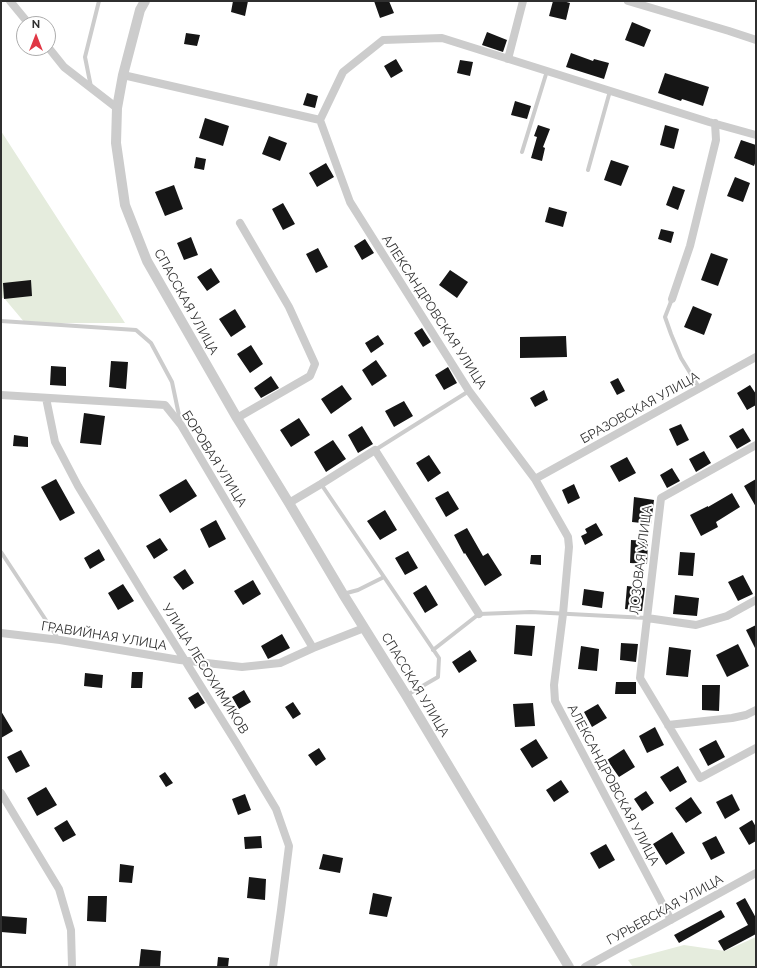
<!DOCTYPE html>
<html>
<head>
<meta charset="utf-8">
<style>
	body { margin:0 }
	#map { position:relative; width:757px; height:968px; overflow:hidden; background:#fff; font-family:Raleway,sans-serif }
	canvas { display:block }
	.frame { position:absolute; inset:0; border:2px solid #2f2f2f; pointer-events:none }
	.north { position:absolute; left:16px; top:16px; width:40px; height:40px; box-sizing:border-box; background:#fff; border:1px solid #acacac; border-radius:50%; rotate:0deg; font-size:11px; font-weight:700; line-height:16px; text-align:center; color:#2f2f2f }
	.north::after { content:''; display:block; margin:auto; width:14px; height:18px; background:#e03745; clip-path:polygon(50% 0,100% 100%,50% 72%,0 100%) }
</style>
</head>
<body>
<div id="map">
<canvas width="757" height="968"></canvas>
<div class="frame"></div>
<div class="north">N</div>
</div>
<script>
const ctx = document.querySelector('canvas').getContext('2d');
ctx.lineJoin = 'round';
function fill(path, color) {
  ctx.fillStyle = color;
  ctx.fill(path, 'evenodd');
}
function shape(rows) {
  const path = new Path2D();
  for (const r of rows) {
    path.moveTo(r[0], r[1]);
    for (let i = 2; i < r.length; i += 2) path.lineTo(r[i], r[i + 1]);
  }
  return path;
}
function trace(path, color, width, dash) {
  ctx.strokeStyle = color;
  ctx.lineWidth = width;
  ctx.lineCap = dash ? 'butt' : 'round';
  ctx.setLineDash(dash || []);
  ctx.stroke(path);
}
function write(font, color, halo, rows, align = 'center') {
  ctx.font = font + ' Raleway,sans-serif';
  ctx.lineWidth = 4;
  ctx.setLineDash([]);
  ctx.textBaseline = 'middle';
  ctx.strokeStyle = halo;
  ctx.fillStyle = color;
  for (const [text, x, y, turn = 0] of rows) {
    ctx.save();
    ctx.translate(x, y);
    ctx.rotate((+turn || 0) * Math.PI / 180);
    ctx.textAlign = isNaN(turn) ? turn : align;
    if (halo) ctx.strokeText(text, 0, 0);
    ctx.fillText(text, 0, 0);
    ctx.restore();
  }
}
fill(shape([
	[1,131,125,323,25,323,4,298,1,298],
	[756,937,756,967,633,967,628,960,684,945,725,951]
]), '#e5ecdd');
fill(shape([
	[233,1,248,1,245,16,231,12],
	[374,1,389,1,394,13,380,18],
	[553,1,563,1,570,3,566,20,549,16],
	[632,22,651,30,644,47,625,40],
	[487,32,507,40,503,52,482,45],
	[186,33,200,35,197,46,184,44],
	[571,53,593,61,594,59,609,63,604,79,566,67],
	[396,59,403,71,391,78,384,66],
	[460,60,473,62,470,76,457,73],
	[665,73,709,87,703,106,682,99,681,101,658,93],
	[307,93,318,96,315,108,303,105],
	[515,101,531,106,527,119,511,115],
	[205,118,229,126,223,146,199,138],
	[538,125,550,129,543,147,545,148,542,161,531,158,537,137,534,136],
	[665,125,679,129,674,149,660,145],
	[269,136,287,143,280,161,262,154],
	[741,140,756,145,756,161,754,166,734,158],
	[196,157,206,159,204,170,194,168],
	[611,160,629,166,621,186,604,180],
	[326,163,334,177,317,187,309,173],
	[735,177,750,183,743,202,727,196],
	[174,185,183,209,165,216,155,192],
	[673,186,685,190,678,210,666,205],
	[283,203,295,224,283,230,272,209],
	[549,207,567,212,563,227,545,222],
	[661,229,674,232,671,243,658,239],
	[191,237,198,255,184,260,177,243],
	[365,239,374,253,362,260,354,246],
	[318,248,328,267,316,273,306,254],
	[711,253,728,259,718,286,701,280],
	[211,268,220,282,207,291,197,277],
	[450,270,468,282,457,298,439,285],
	[31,280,32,296,4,299,3,283],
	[693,306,712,314,704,335,684,327],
	[235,309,246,327,231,337,219,319],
	[422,328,431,342,423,347,414,333],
	[378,335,384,344,371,353,365,343],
	[566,336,567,357,520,358,520,337],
	[251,345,263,364,250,373,237,354],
	[376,360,387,376,372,386,362,370],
	[111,361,128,362,126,389,109,387],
	[51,366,66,367,66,386,50,385],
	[448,367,457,383,444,390,435,375],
	[271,376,279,388,261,398,254,388],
	[618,378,625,391,617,395,610,382],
	[342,385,352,399,331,414,321,399],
	[750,385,756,394,756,405,747,410,737,393],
	[544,390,548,400,535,407,530,398],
	[404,401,413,416,394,427,385,411],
	[84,413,105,416,101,445,80,443],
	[299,418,310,435,291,447,280,430],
	[681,424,689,440,677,446,669,429],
	[362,426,373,444,358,453,348,435],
	[743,428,751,441,737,449,729,436],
	[14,435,28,437,28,447,13,446],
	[333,440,346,459,326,472,314,452],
	[704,451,711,463,696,472,689,459],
	[429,455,441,473,428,482,416,463],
	[627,457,636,473,619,482,610,466],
	[672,468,680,481,667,488,660,475],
	[56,479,75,513,60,521,41,487],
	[186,479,197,496,170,513,159,495],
	[756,479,756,507,744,486],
	[574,484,580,498,568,504,562,490],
	[448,491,459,509,446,517,435,498],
	[732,493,740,507,716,522,718,527,701,536,690,515,708,506,708,507],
	[634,497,654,500,651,524,632,522],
	[385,510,397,530,380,540,367,521],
	[216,520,226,539,209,548,200,529],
	[596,523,603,535,585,545,581,536,587,533,585,529],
	[467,528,483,556,488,553,502,575,485,586,465,553,464,554,454,535],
	[160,538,168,550,154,559,146,546],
	[631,540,648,541,647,564,630,563],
	[99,549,105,560,90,569,84,558],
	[408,551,418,568,405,575,395,558],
	[680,552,695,553,693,576,678,575],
	[531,555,541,555,541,565,530,564],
	[185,569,194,583,183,590,173,577],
	[743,575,753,594,738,601,728,582],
	[253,580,261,594,243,605,234,591],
	[123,584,134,601,118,610,108,593],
	[426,585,438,605,425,613,413,593],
	[627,586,645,588,642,611,625,609],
	[584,589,604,592,602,608,582,605],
	[675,595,699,598,697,616,673,614],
	[516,625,535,626,532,656,514,654],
	[756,625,756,650,746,630],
	[282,634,290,648,268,659,261,646],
	[621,643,638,644,636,662,620,660],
	[738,644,749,666,727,677,716,655],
	[581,646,599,649,597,671,578,669],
	[669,647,691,650,688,677,666,675],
	[470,650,477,661,459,673,452,662],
	[132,672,143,672,142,688,131,688],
	[85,673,103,675,102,688,84,686],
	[616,682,636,682,636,694,615,694],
	[702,685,720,685,719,711,702,710],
	[244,690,251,702,239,709,232,697],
	[198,692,205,703,195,709,188,698],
	[293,702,301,714,293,719,285,707],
	[533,703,535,726,515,727,513,704],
	[598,704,607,718,592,727,584,712],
	[1,711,13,731,1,738],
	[655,727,664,745,647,753,639,736],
	[536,739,548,758,532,768,520,749],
	[716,740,725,757,708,766,699,749],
	[319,748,326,759,316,766,308,755],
	[624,749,635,767,619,777,607,760],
	[21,750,30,766,16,773,7,757],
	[678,766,687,782,670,792,660,777],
	[165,772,173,783,166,787,159,776],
	[561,780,569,792,554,802,546,790],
	[46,787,57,805,37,816,27,798],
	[646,791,654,803,642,811,634,799],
	[245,794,251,810,238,815,232,799],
	[732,794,740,810,725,819,716,802],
	[691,797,702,813,686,823,675,808],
	[67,820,76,835,63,842,54,828],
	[752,820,756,827,756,841,749,845,739,828],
	[672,832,685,853,666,865,653,844],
	[261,836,262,848,245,849,244,837],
	[716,836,725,853,711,860,702,843],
	[606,844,615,860,599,869,590,853],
	[323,854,343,858,340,873,319,869],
	[120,864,134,866,132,883,119,882],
	[249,877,266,879,265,900,247,898],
	[373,893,392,897,387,917,369,914],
	[88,896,107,896,106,922,87,921],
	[745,898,756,918,756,934,724,951,718,941,748,925,736,903],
	[721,910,725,917,679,943,674,935],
	[1,916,27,918,26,934,1,932],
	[141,949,161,951,160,967,139,967],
	[218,957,229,958,228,967,217,967]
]), '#161616');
trace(shape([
	[91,87,85,57,99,1],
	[522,152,547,71],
	[588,170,610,91],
	[672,299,665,317,671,334,681,358,700,389],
	[1,321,136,330,151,343,172,382,180,420],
	[375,450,469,391],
	[321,484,439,658,438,677,407,695],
	[1,552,59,640],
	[343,594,358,590,384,577],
	[433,650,479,614,531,612,647,618]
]), '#ccc', 4);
trace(shape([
	[10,1,29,24],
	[628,1,729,31,756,40],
	[48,47,64,67,117,108],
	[508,59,523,1],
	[123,75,320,120],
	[672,299,690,246,716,140,715,123],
	[1,395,165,405,181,425,313,648],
	[46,398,55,442,78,486,146,598,237,744,276,809,289,846,281,910,273,967],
	[237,418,310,376,315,364,289,307,240,223],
	[756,445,661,498,640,678,700,778,756,748],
	[535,479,756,357],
	[289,503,321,484,375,450,479,614],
	[647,618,696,625,727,616,756,600],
	[1,633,60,640,180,660,242,667,280,663,313,648,364,628],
	[668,725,732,718,746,715,756,710],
	[1,793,59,889,71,930,72,967],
	[671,920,555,701,554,685,563,614,569,547,568,537,535,479,469,391,350,202,320,120,343,72,383,40,442,38,709,122,756,135],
	[585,967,756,873]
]), '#ccc', 8);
trace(shape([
	[145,1,140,10,123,75,117,108,116,143,125,205,147,261,237,418,289,503,343,594,406,695,569,967]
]), '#ccc', 10);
write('13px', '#2f2f2f', '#fff', [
	["СПАССКАЯ УЛИЦА",186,302,61],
	["АЛЕКСАНДРОВСКАЯ УЛИЦА",434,312,57],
	["БРАЗОВСКАЯ УЛИЦА",640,408,-29],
	["БОРОВАЯ УЛИЦА",214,459,58],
	["ЛОЗОВАЯ УЛИЦА",641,560,-83],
	["ГРАВИЙНАЯ УЛИЦА",104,636,9],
	["УЛИЦА ЛЕСОХИМИКОВ",205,669,58],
	["СПАССКАЯ УЛИЦА",415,685,59],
	["АЛЕКСАНДРОВСКАЯ УЛИЦА",613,785,62],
	["ГУРЬЕВСКАЯ УЛИЦА",665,910,-29]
]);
</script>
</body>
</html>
